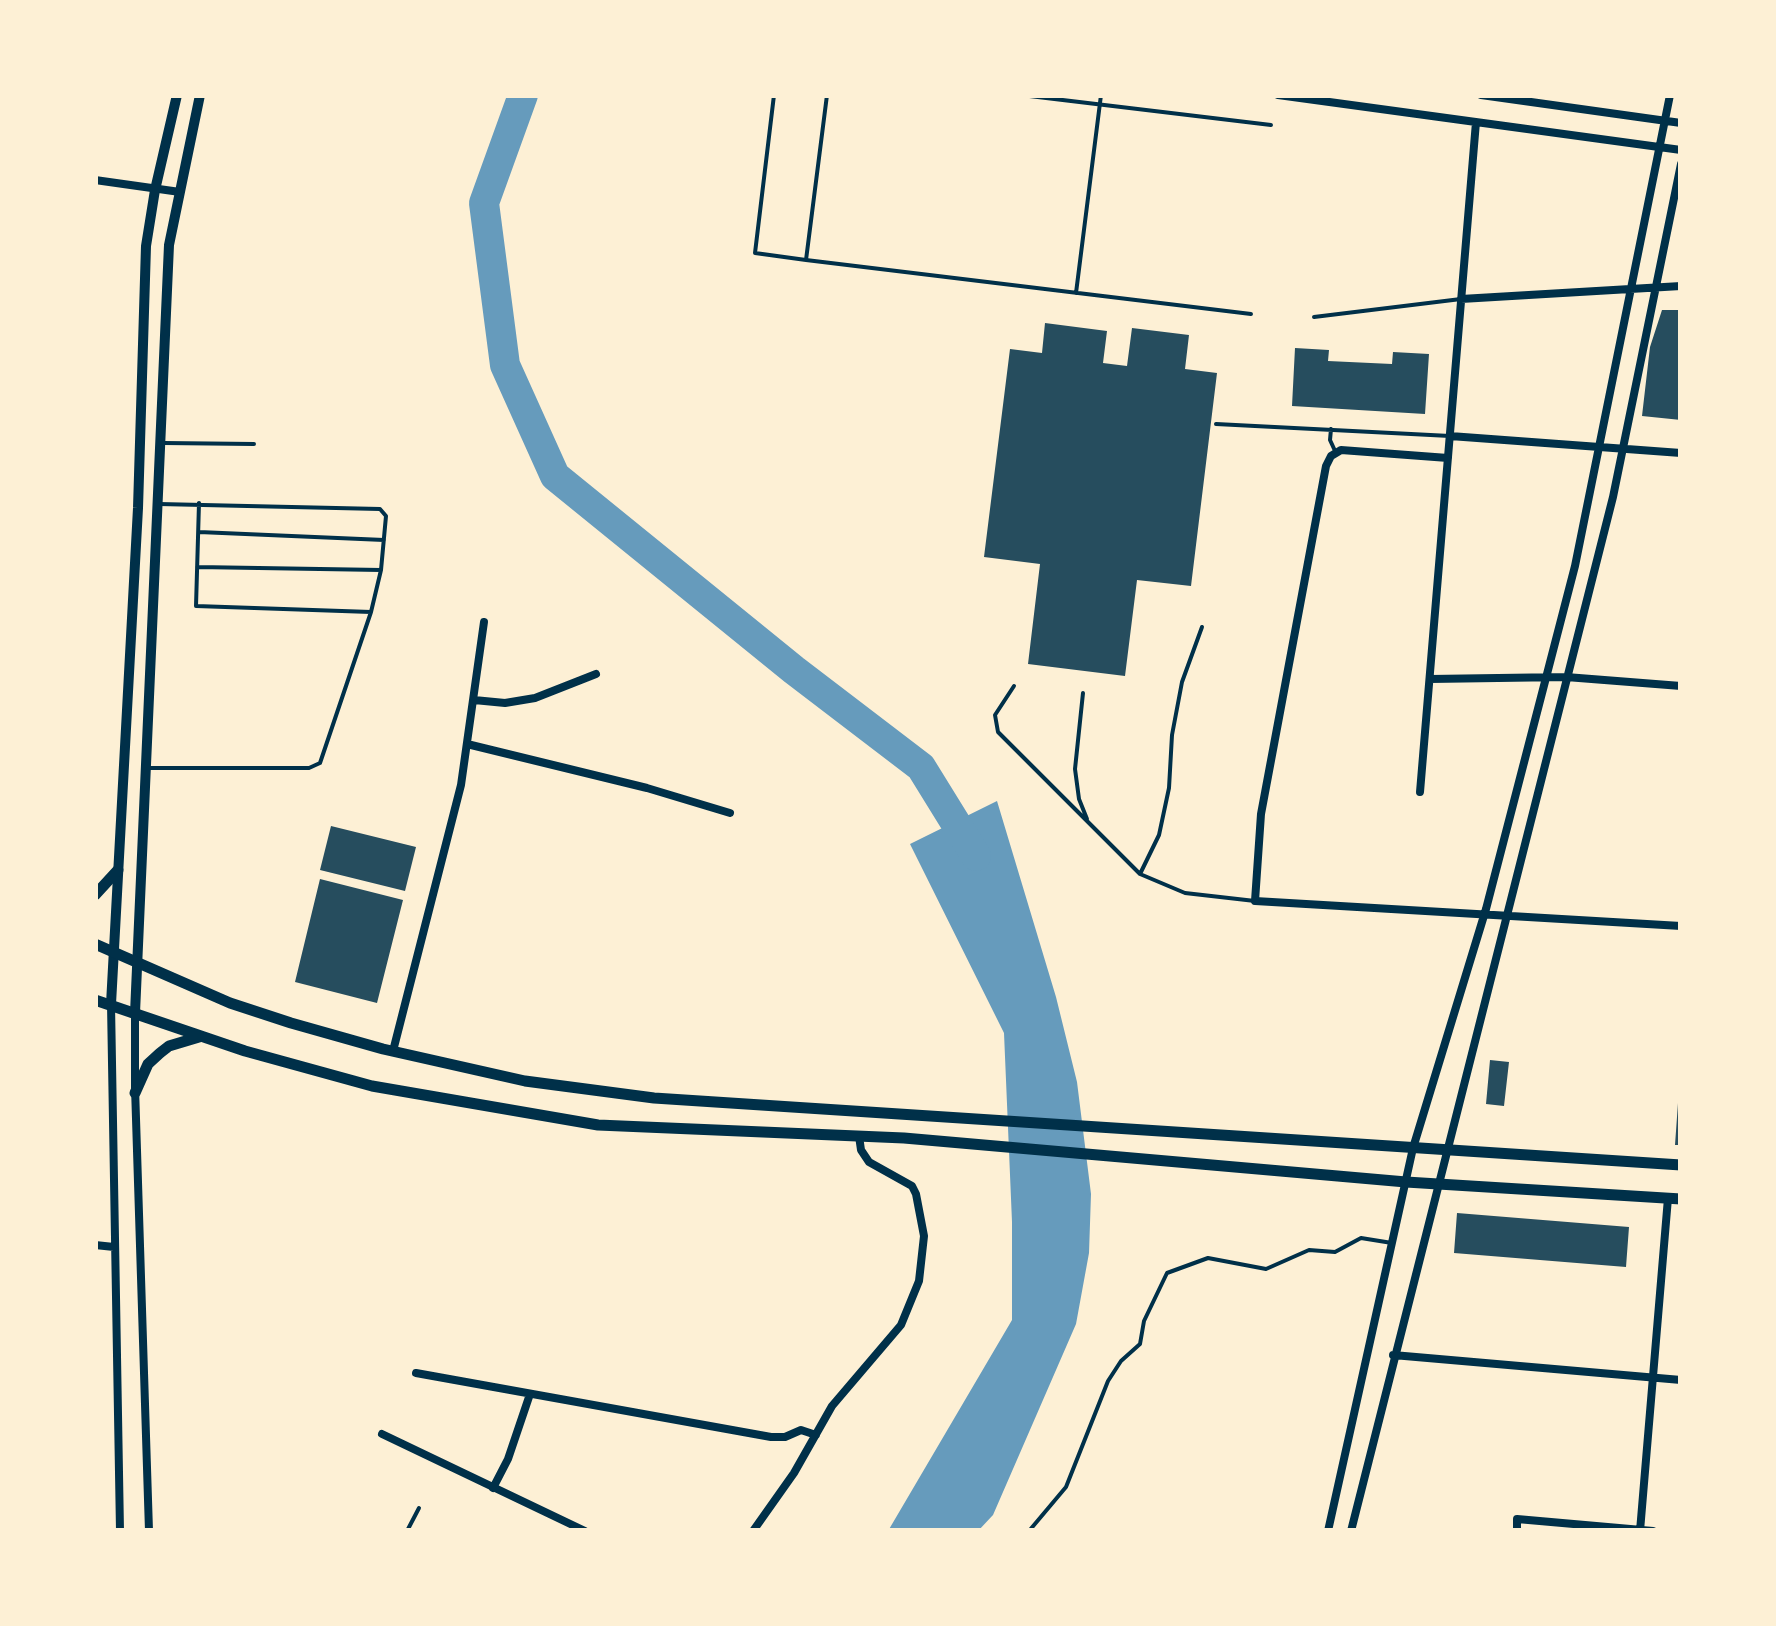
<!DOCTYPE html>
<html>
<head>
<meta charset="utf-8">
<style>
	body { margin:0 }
	#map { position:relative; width:1776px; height:1626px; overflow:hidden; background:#fdf0d5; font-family:Literata,serif }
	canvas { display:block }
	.frame { position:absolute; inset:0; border:98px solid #fdf0d5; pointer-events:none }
</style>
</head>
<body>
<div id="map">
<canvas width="1776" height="1626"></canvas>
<div class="frame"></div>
</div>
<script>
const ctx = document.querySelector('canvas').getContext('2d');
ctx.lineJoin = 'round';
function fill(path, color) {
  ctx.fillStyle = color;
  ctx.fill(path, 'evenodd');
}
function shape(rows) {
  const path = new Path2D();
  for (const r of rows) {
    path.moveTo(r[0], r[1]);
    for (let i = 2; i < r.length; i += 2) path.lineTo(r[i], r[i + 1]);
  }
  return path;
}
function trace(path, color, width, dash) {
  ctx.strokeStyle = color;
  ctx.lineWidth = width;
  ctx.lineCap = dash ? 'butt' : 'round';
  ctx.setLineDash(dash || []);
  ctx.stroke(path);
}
fill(shape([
	[997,801,1056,997,1077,1082,1091,1194,1089,1253,1076,1324,993,1515,978,1531,888,1531,1012,1320,1012,1222,1004,1033,910,844]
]), '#669bbc');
trace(shape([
	[523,95,484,203,505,365,555,476,794,670,921,767,976,856]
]), '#669bbc', 30);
fill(shape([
	[1662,310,1681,310,1681,420,1642,416,1650,347],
	[1045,323,1107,331,1103,363,1127,366,1132,328,1189,335,1185,369,1217,373,1191,586,1137,580,1125,676,1028,664,1040,564,984,557,1010,349,1042,353],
	[1295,348,1329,350,1328,361,1392,364,1393,352,1429,354,1425,414,1292,406],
	[331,826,416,847,405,891,320,870],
	[320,879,403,900,377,1003,295,982],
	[1490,1060,1509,1062,1504,1106,1486,1104],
	[1678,1103,1681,1104,1681,1145,1675,1145],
	[1457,1213,1629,1227,1626,1267,1454,1253]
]), '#264d5e');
trace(shape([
	[774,95,755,253,806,260],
	[827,95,806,260,1251,314],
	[1021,95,1271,125],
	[1076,293,1101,95],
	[1314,317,1461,299],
	[1216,424,1450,436],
	[1331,429,1330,440,1336,453],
	[164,443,254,444],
	[199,503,196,606,371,612],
	[199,532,384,540],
	[197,567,381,570],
	[1014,686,995,715,998,732,1140,874,1185,893,1255,901],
	[1083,693,1075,769,1079,799,1087,819],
	[148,768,309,768,320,763,371,612,381,570,386,516,380,509,159,504],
	[1140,874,1159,835,1169,788,1172,735,1182,682,1202,627],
	[407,1531,419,1508],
	[1029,1531,1066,1487,1108,1381,1121,1361,1140,1344,1144,1321,1167,1273,1208,1258,1266,1269,1309,1250,1335,1252,1361,1238,1392,1243]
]), '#003049', 4);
trace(shape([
	[1278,95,1681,150],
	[1481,95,1681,123],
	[95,180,180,192],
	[1461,299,1681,286],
	[1450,436,1681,453],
	[1448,458,1341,450,1331,456,1326,466,1261,814,1255,901,1681,926],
	[1430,679,1566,677,1681,686],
	[474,700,505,703,535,698,596,674],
	[467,744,647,788,730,813],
	[1420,792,1476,122],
	[111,1004,120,1531],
	[135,1013,135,1087,149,1531],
	[393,1051,461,785,484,622],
	[95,1245,114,1247],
	[1393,1355,1681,1380],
	[416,1373,771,1437,785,1437,801,1430,816,1435],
	[382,1434,585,1531],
	[493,1488,508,1459,530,1394],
	[753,1531,794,1473,832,1406,901,1325,919,1281,924,1236,916,1194,912,1186,869,1162,861,1150,859,1136],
	[1328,1531,1413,1148,1486,909,1575,566,1670,95],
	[1351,1531,1613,497,1681,164],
	[1517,1531,1517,1519,1653,1531],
	[1640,1531,1668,1198]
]), '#003049', 8);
trace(shape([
	[111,1004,138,508,146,246,155,190,177,95],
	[135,1013,169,245,200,95]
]), '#003049', 10);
trace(shape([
	[95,895,118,870],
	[95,944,230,1003,291,1023,383,1049,525,1081,654,1098,1681,1165],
	[95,1000,245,1051,372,1086,598,1125,904,1138,1406,1182,1681,1199],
	[135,1093,148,1064,160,1053,169,1046,199,1037]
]), '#003049', 11);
</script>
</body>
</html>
